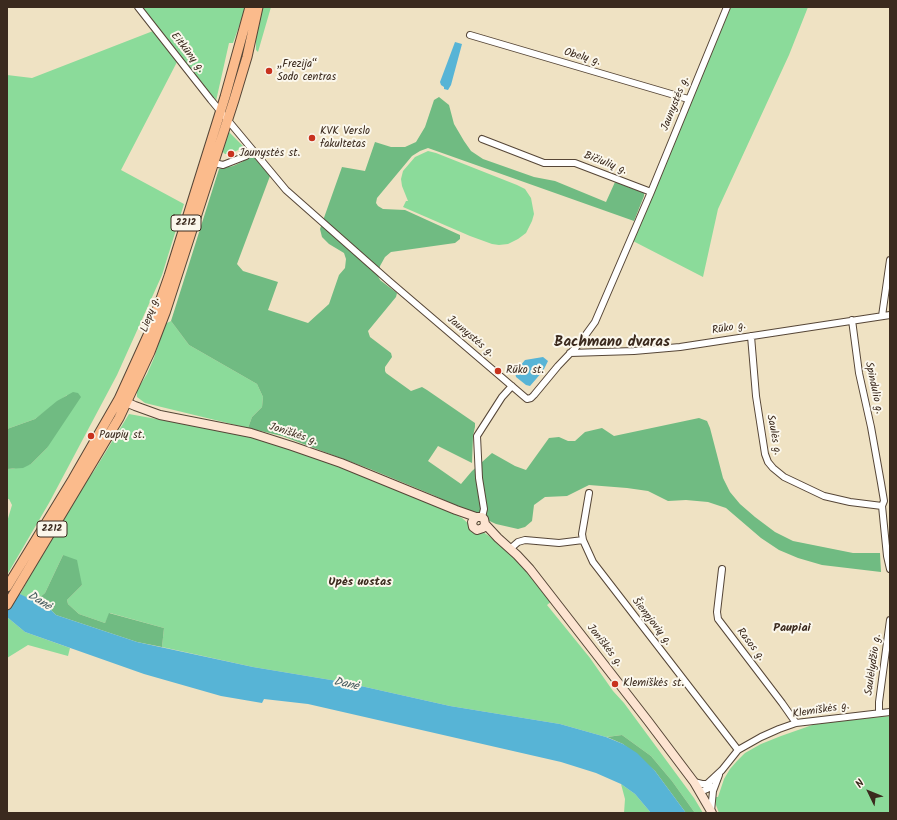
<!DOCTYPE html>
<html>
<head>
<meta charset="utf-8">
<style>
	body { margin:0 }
	#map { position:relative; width:897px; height:820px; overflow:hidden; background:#efe2c3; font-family:Kalam,sans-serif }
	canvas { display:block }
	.frame { position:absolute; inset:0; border:8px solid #3b2a1e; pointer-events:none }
	.north { position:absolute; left:849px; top:772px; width:40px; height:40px; -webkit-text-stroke:3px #fbf7ec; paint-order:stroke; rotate:313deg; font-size:11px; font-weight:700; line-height:16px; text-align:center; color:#3b2a1e }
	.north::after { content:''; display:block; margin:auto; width:14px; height:18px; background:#3b2a1e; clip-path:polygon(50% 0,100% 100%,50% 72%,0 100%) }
</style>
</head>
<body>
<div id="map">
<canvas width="897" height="820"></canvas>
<div class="frame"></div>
<div class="north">N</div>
</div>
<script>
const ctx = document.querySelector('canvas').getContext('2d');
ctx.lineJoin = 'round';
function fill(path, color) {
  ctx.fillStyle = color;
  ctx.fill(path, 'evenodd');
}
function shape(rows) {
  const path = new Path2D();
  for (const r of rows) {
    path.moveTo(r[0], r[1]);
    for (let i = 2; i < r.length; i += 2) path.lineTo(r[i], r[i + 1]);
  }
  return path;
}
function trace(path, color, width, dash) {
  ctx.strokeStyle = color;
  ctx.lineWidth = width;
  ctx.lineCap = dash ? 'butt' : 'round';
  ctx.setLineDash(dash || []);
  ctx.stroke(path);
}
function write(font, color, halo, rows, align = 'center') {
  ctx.font = font + ' Kalam,sans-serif';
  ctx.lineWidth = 4;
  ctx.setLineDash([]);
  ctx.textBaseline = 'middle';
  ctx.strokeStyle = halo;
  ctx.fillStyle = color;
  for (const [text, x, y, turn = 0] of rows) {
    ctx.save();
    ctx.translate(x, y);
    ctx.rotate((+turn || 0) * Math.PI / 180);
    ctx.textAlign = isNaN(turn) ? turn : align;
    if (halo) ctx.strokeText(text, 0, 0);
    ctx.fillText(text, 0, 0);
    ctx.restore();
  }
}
fill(shape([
	[141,7,246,7,233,43,229,43,216,101],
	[262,7,271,7,258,52,256,50,256,35],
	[731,7,808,7,789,55,718,209,703,277,633,241],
	[153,31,177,62,121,170,184,204,162,275,117,375,49,503,7,575,7,522,12,505,9,499,7,499,7,469,12,469,31,464,47,448,67,395,35,419,7,429,7,75,32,78],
	[229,132,243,146,243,148,229,154,225,154,222,151,227,133],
	[428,151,436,153,517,185,525,189,531,198,534,214,532,221,526,233,518,239,508,244,499,245,492,244,470,236,403,207,406,201,408,201,402,186,401,179,403,171,415,157],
	[171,321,189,345,257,384,263,397,262,407,252,417,248,428,145,403,137,397,137,390,147,374,154,358,165,324],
	[129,414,222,431,268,441,295,450,375,480,446,510,462,518,478,532,483,532,489,536,520,562,552,601,547,605,590,658,613,691,624,703,694,798,703,813,695,813,672,781,651,756,622,735,606,737,560,724,450,706,343,682,253,667,162,647,164,628,110,613,105,623,79,614,68,604,67,600,82,585,63,555,45,593,39,598,30,600,20,594,29,578,28,577,77,492,94,471],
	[7,617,25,632,70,648,68,656,28,645,7,658],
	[890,716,890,813,719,813,716,805,716,797,718,797,724,779,730,769,737,761,745,753,761,744,781,736,818,723],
	[621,784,635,794,651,813,624,813,625,799]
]), '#8bdb9a');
fill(shape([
	[439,97,449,105,454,124,464,141,471,151,483,159,534,177,555,181,606,202,615,182,644,193,644,196,634,221,428,148,420,151,412,156,377,198,376,203,378,206,383,209,405,210,460,235,460,239,455,243,391,252,385,257,380,266,378,276,380,280,397,293,396,297,368,331,370,337,391,353,392,357,385,367,385,371,386,373,411,391,422,387,427,390,475,423,475,427,473,436,472,463,438,446,428,461,461,484,472,471,492,453,515,466,526,470,549,438,559,437,568,441,575,441,585,432,602,428,614,436,699,418,707,421,710,428,723,478,730,492,740,504,755,517,775,532,793,541,853,553,880,553,881,572,822,565,798,558,779,550,761,538,726,508,708,502,686,500,668,501,648,491,627,488,589,485,567,496,545,497,534,505,532,521,525,527,518,529,496,524,433,495,370,469,282,436,248,428,252,417,262,407,263,397,257,384,189,345,171,321,219,169,233,166,242,162,252,155,270,176,237,264,243,271,278,282,268,310,308,323,329,304,339,275,345,268,346,259,344,253,329,244,322,237,320,229,342,167,365,171,375,142,391,147,405,147,416,142,425,127,434,100],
	[73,392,78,393,81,397,47,448,31,464,23,468,7,469,7,429,35,419,57,401],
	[63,555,77,560,82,585,67,600,68,604,79,614,105,623,109,613,164,628,162,647,137,642,56,615,49,608,30,600,39,598,45,593],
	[622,735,651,756,672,781,695,813,686,813,655,771,623,744,607,737]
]), '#70bb82');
fill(shape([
	[455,42,462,44,451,85,448,90,444,89,444,87,441,85,440,82],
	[543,357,548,361,543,371,530,386,526,385,516,377,515,372,525,360],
	[7,583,20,594,49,608,56,615,137,642,253,667,343,682,450,706,560,724,606,737,623,744,637,753,655,771,686,813,651,813,635,794,621,784,596,773,561,762,308,704,264,699,262,703,221,696,144,674,25,632,7,617]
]), '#57b4d6');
const minor = shape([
	[138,7,211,100,286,190,389,281,527,399,531,398,534,395,558,366,579,344,595,322,651,192,727,7],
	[470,35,688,99],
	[482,139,544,163,575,163,651,192],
	[214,163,223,165,246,156,252,150],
	[882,316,890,260],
	[852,320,859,373,871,427,881,483,884,501,882,506,887,556,890,569],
	[751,336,756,396,765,454,768,462,773,468,784,477,824,496,850,502,882,506],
	[570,353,634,351,680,347,890,315],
	[589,493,582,534,583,540,593,562,738,750],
	[482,517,484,509,479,478,477,436,502,397,512,386],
	[510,549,518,542,525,540,559,543,583,540],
	[722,569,717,612,718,619,782,703,796,723],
	[879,713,879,702,890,620],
	[694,782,702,784,707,784,722,770,738,750,761,737,779,729,796,723,890,712],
	[700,792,714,786],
	[711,811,713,791,719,775]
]);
const secondary = shape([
	[121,400,135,406,160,415,251,433,292,446,341,463,456,510,476,517],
	[485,524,483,528,477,530,473,527,472,522,476,517,482,517,484,519,485,524,498,538,517,555,530,569,648,721,694,782,712,813]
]);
const primary = shape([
	[7,587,73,479,119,399,149,333,169,276,225,97,250,7],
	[7,605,119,418,150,352,165,313,234,100,247,57,258,7]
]);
trace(minor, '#564637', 8);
trace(secondary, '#564637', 10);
trace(primary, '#564637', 11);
trace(minor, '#fff', 6);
trace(secondary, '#fde4d1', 8);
trace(primary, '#fbbb8c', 9);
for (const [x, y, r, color] of [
	[269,71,4,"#c8321e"],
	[312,138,4,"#c8321e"],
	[231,154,4,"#c8321e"],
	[498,371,4,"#c8321e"],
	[91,436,4,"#c8321e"],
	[615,684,4,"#c8321e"]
]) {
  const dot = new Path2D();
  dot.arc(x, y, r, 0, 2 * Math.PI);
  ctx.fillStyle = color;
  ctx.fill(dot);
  trace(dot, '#fbf7ec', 1.5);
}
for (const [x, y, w] of [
	[186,223,30],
	[52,529,30]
]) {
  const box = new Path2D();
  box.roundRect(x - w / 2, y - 8, w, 16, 3);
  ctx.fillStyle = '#fbf7ec';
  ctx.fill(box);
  trace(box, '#3b2a1e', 1);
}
write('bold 10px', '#3b2a1e', null, [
	["2212",186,223],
	["2212",52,529]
]);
write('11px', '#3b2a1e', '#fbf7ec', [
	["Eitkūnų g.",187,53,52],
	["Obelų g.",582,58,16],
	["Jaunystės g.",676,104,-68],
	["Bičiulių g.",605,164,21],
	["Liepų g.",151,315,-71],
	["Rūko g.",729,329,-9],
	["Jaunystės g.",470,337,40],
	["Spindulio g.",873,388,78],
	["Joniškės g.",293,435,18],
	["Saulės g.",773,435,79],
	["Šienpjovių g.",651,622,52],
	["Rasos g.",750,645,52],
	["Joniškės g.",604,646,52],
	["Saulėlydžio g.",874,665,-82],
	["Klemiškės g.",821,711,-9]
]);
write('11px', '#3b2a1e', '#fbf7ec', [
	["„Frezija“",277,65],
	["Sodo centras",277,78],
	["KVK Verslo",320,132],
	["fakultetas",320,145],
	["Jaunystės st.",239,154],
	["Rūko st.",506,371],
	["Paupių st.",99,436],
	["Klemiškės st.",623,684]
], 'left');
write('bold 12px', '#3b2a1e', '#fbf7ec', [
	["Upės uostas",360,583],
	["Paupiai",792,629]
]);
write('italic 12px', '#455a5e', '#fbf7ec', [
	["Danė",39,602,32],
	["Danė",346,685,13]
]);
write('bold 15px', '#3b2a1e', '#fbf7ec', [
	["Bachmano dvaras",612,343]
]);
</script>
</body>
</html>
